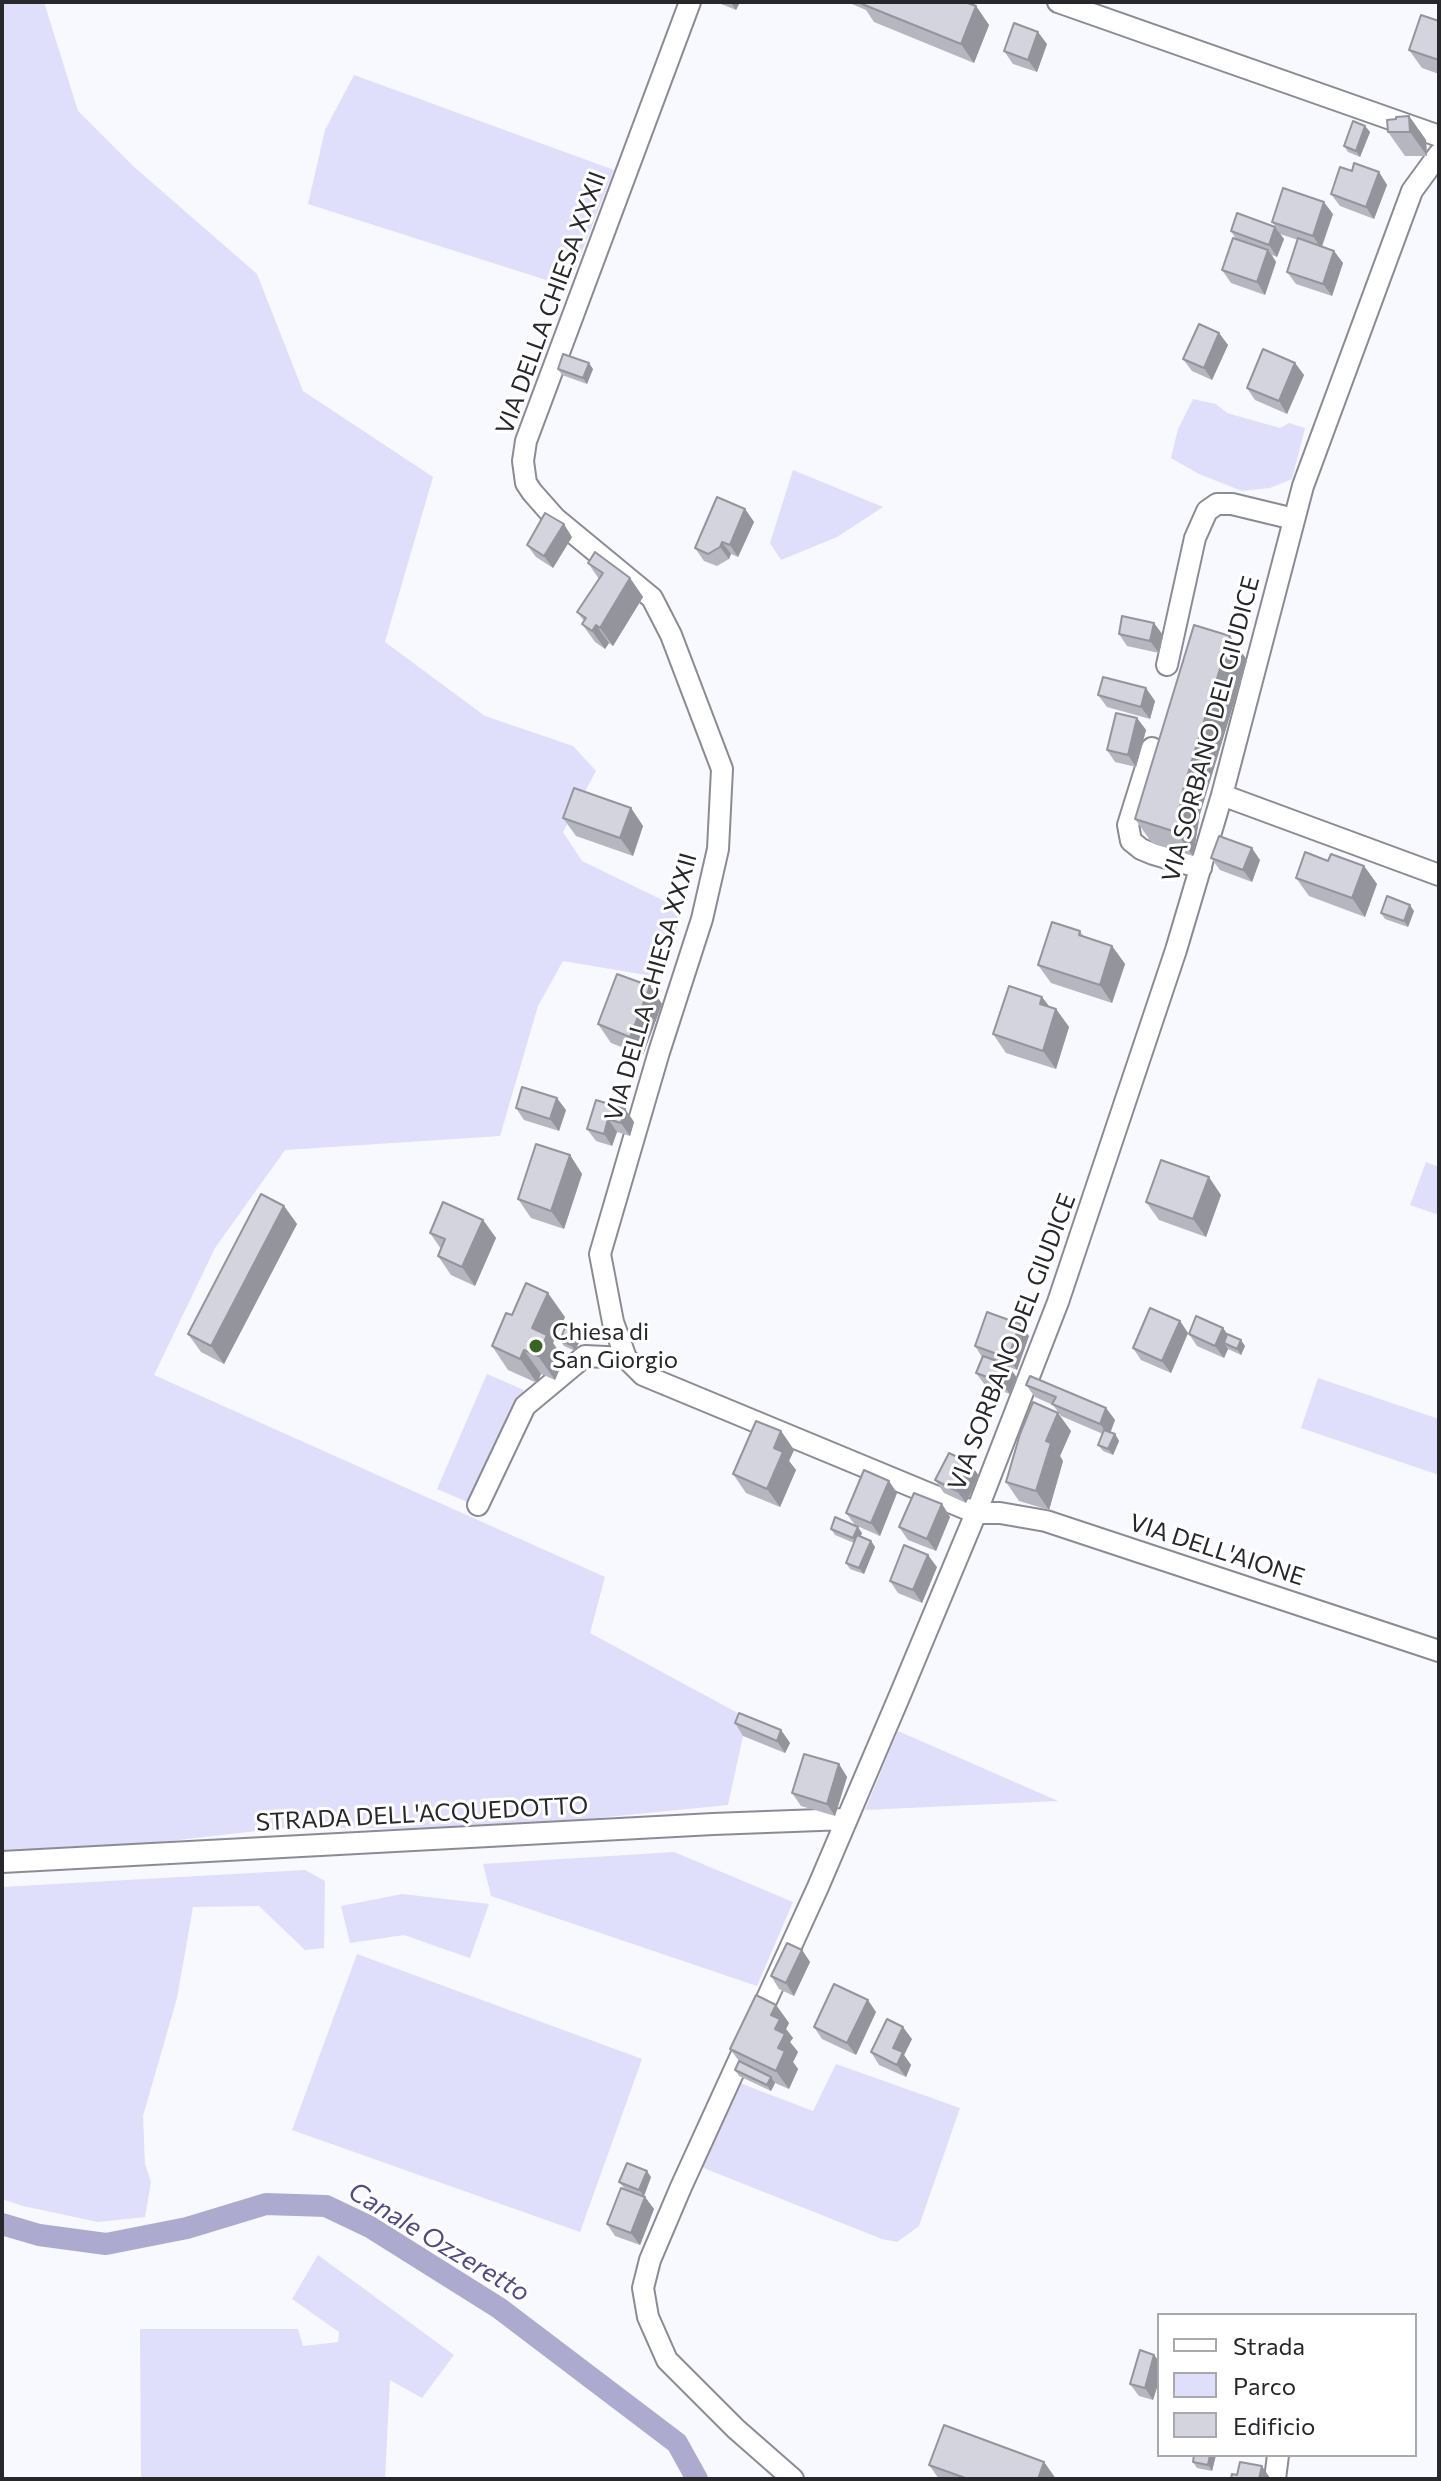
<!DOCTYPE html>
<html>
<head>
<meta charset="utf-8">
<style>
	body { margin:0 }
	#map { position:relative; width:1441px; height:2481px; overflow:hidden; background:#f8f8ff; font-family:Commissioner,sans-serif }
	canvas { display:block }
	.frame { position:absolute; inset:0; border:4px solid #28282c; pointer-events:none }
	.legend { position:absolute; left:1157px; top:2313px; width:260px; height:144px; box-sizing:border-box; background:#fff; border:2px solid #a9a9ab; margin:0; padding:10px 14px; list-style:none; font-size:24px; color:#28282c }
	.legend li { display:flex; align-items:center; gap:16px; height:40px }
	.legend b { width:40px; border:2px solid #a9a9ab }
</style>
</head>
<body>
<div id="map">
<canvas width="1441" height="2481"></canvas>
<div class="frame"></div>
<ul class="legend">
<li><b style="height:10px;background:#fff"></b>Strada</li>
<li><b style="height:22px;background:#dfdefb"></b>Parco</li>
<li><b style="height:22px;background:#d4d4df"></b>Edificio</li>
</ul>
</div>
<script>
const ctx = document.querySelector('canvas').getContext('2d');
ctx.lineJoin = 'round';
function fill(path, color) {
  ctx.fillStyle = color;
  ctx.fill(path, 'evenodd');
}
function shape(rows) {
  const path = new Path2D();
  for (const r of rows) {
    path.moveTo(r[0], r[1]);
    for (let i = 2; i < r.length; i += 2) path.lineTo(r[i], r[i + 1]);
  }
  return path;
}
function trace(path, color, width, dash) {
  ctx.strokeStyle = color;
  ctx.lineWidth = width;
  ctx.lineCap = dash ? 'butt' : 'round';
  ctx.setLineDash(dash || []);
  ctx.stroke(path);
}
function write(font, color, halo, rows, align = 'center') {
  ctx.font = font + ' Commissioner,sans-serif';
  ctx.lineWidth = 6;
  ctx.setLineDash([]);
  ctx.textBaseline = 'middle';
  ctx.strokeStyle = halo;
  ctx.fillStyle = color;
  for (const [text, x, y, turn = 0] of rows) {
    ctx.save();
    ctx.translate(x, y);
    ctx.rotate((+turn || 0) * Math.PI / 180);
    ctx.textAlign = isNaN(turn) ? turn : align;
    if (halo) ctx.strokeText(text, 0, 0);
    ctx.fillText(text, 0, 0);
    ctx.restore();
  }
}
fill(shape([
	[2,2,44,2,78,111,133,166,257,274,303,391,433,477,385,642,485,716,573,746,596,771,563,832,582,861,683,910,658,977,563,961,538,1006,500,1136,285,1150,215,1248,154,1375,605,1577,590,1633,747,1718,728,1805,476,1830,292,1827,108,1848,2,1854],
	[354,75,614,170,568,287,308,204,325,130],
	[1193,399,1216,404,1227,413,1280,428,1289,423,1305,428,1292,479,1270,488,1242,491,1199,474,1171,458,1178,429],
	[793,470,883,507,837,537,781,560,770,543],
	[1426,1162,1439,1167,1439,1215,1410,1205],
	[487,1374,524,1390,474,1505,437,1489],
	[1318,1378,1439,1419,1439,1475,1301,1428],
	[898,1731,1058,1801,865,1810],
	[674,1852,793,1902,757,1986,491,1896,483,1864],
	[305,1870,325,1881,324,1948,305,1950,259,1906,193,1907,177,1998,143,2116,145,2164,151,2182,145,2217,98,2222,23,2206,2,2199,2,1887],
	[402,1894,489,1904,470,1958,404,1935,350,1943,341,1906],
	[357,1954,642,2059,580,2232,292,2130],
	[836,2064,960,2108,919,2226,897,2242,882,2239,701,2167,737,2082,813,2111],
	[318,2255,454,2355,422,2398,390,2380,385,2479,141,2479,140,2329,298,2329,303,2346,338,2342,339,2332,292,2299]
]), '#dfdefb');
trace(shape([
	[2,2224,39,2235,106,2244,187,2228,266,2204,326,2206,370,2227,499,2308,677,2443,697,2479]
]), '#acaacf', 22);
const minor = shape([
	[690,2,526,441,523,461,526,483,532,492,555,518,652,598,671,635,722,769,718,849,702,919,659,1052,600,1254,613,1322,626,1358,643,1375,976,1513,1000,1513,1046,1521,1439,1651],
	[1058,2,1439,136],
	[1167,665,1195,538,1207,511,1217,504,1232,504,1294,519],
	[1152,748,1128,825,1131,841,1141,849,1153,854,1201,868],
	[1222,795,1439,875],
	[478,1505,525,1406,585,1356,626,1358],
	[2,1862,713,1824,846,1819],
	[793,2479,736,2429,667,2360,648,2317,643,2288,650,2260,681,2187,818,1887,900,1695,976,1513,1058,1302,1176,950,1222,795,1303,486,1412,191,1439,154],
	[1275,2479,1278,2455]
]);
trace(minor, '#8b8b95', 24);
trace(minor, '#fff', 20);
fill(shape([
	[716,2,740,2,736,10],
	[847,2,965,2,976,6,989,25,974,63,874,22,866,10],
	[1439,21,1439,74,1422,68,1409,50],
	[1047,44,1037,72,1013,64,1004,51],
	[1409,116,1426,140,1427,156,1405,156,1388,132,1396,119],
	[1365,126,1370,132,1360,157,1348,152,1344,146],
	[1352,171,1379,172,1387,185,1374,219,1340,206,1331,194],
	[1333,214,1322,247,1334,251,1343,263,1332,296,1296,284,1287,272,1298,240,1280,234,1284,239,1277,257,1272,255,1276,262,1265,295,1231,283,1222,270,1236,239,1231,231,1275,226,1272,222],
	[1219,333,1228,345,1212,380,1192,371,1183,359],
	[1295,363,1304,375,1287,414,1255,400,1247,388],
	[558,369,593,369,587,384,562,375],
	[745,509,754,522,738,557,731,554,729,559,717,566,704,561,695,548],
	[572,537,553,568,536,557,527,545],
	[588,563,630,578,643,597,613,646,609,643,605,649,595,642,582,624,584,621,577,612,599,579],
	[1119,634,1163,635,1159,653,1127,646],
	[1230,636,1247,660,1200,814,1193,856,1152,843,1135,819],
	[1098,695,1155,701,1150,719,1107,707],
	[1137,718,1146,730,1136,767,1115,762,1107,750],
	[631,808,643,826,633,856,576,836,563,818],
	[1211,858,1260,860,1252,882,1220,870],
	[1328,861,1364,866,1377,884,1365,917,1309,896,1296,878],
	[1414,911,1408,927,1385,919,1381,913],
	[1080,931,1084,937,1112,946,1125,964,1112,1003,1051,983,1038,965],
	[650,986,662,1004,643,1055,611,1043,598,1024],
	[1042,997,1049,1007,1056,1009,1069,1027,1056,1069,1006,1053,993,1034],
	[516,1108,566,1110,559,1131,524,1120],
	[625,1109,634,1122,630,1136,617,1132,612,1146,596,1141,587,1129],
	[570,1155,582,1174,564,1229,531,1218,518,1199],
	[1221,1195,1206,1237,1159,1220,1146,1202],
	[284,1206,297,1224,224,1364,201,1352,188,1334],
	[483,1220,496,1238,475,1286,451,1275,438,1256,441,1249,430,1233],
	[512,1315,565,1317,553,1343,564,1359,555,1380,541,1374,537,1383,508,1370,492,1346],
	[1180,1321,1188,1333,1171,1373,1141,1360,1133,1348],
	[577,1330,582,1336,575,1351,564,1346,560,1340],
	[1189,1334,1227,1334,1245,1346,1241,1355,1228,1349,1224,1358,1197,1346],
	[1029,1336,1017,1370,1009,1367,1017,1378,1010,1394,985,1385,976,1373,982,1357,975,1346],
	[1026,1385,1106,1408,1115,1420,1110,1433,1115,1434,1119,1441,1113,1455,1103,1451,1098,1445,1103,1434,1061,1416,1053,1405,1035,1397],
	[781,1431,794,1450,789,1461,796,1470,780,1507,746,1493,733,1474],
	[1071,1431,1060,1456,1063,1461,1049,1510,1019,1501,1006,1482],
	[979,1476,966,1503,944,1493,935,1480],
	[897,1493,880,1536,855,1525,846,1513],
	[942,1504,950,1517,936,1551,908,1540,899,1527],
	[831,1529,862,1533,860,1537,871,1541,875,1547,864,1574,850,1569,846,1563,854,1543,835,1535],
	[937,1567,922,1603,898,1593,890,1581],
	[735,1723,781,1730,790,1743,785,1753,743,1736],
	[839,1764,847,1777,835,1816,801,1806,792,1793],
	[802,1950,810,1962,794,1996,779,1989,771,1976],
	[776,2005,789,2023,786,2029,793,2038,790,2042,798,2052,793,2062,798,2069,789,2089,775,2083,771,2091,739,2076,735,2070,739,2061,730,2049],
	[876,2012,856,2055,822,2039,814,2027],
	[912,2039,904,2055,911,2065,906,2077,879,2065,871,2052],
	[651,2177,644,2196,624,2188,619,2182],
	[645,2197,654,2209,640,2245,615,2236,607,2224],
	[1159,2361,1159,2381,1153,2400,1139,2396,1130,2384],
	[1194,2455,1216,2455,1212,2471,1197,2468,1193,2462],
	[1044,2462,1056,2479,939,2479,929,2465]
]), '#b6b6c0');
fill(shape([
	[730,2,740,2,736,10],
	[976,6,989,25,974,63,961,44],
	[1038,32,1047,44,1037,72,1028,60],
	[1409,116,1426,140,1427,156,1410,132],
	[1365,126,1370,132,1360,157,1356,151],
	[1379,172,1387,185,1374,219,1366,207],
	[1324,202,1333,214,1321,248,1313,236],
	[1275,227,1284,239,1277,257,1269,245],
	[1268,250,1276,262,1265,295,1257,282],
	[1334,251,1343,263,1332,296,1323,284],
	[1219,333,1228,345,1212,380,1204,368],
	[589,363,593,369,587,384,583,378],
	[1295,363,1304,375,1287,414,1279,401],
	[745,509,754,522,738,557,730,545],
	[564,524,572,537,553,568,544,556],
	[722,542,731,554,729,559,720,547],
	[630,578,643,597,613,646,600,628],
	[1154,623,1163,635,1159,653,1150,641],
	[596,625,609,643,605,649,592,631],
	[1230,636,1247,660,1200,814,1193,856,1176,832,1183,790],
	[1146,688,1155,701,1150,719,1141,707],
	[1137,718,1146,730,1136,767,1128,755],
	[631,808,643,826,633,856,620,838],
	[1252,848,1260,860,1252,882,1243,870],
	[1364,866,1377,884,1365,917,1352,898],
	[1410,905,1414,911,1408,927,1404,921],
	[1112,946,1125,964,1112,1003,1100,985],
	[650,986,662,1004,643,1055,630,1037],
	[1042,997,1055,1014,1056,1009,1069,1027,1056,1069,1043,1051,1040,1004],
	[557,1098,566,1110,559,1131,550,1119],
	[625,1109,634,1122,630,1136,621,1123],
	[608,1119,617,1132,612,1146,604,1134],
	[570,1155,582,1174,564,1229,551,1211],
	[1209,1177,1221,1195,1206,1237,1193,1219],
	[284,1206,297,1224,224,1364,211,1346],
	[483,1220,496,1238,475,1286,462,1267],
	[548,1293,565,1317,553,1343,564,1359,555,1380,538,1356,532,1328],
	[1180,1321,1188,1333,1171,1373,1162,1361],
	[1020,1324,1029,1336,1017,1370,1008,1358],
	[1223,1328,1232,1340,1224,1343,1228,1349,1224,1358,1215,1346],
	[577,1330,582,1336,575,1351,571,1345],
	[1241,1340,1245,1346,1241,1355,1237,1349],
	[524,1350,541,1374,537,1383,520,1359],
	[1008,1365,1017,1378,1010,1394,1001,1382],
	[1106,1408,1115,1420,1109,1436,1100,1424],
	[1058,1413,1071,1431,1060,1456,1063,1461,1049,1510,1036,1491,1046,1441],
	[781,1431,794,1450,789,1461,796,1470,780,1507,767,1489,774,1448],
	[1115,1434,1119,1441,1113,1455,1108,1449],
	[970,1463,979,1476,966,1503,957,1491],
	[889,1481,897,1493,880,1536,871,1523],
	[942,1504,950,1517,936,1551,927,1539],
	[858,1527,862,1533,857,1544,853,1538],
	[871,1541,875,1547,864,1574,859,1568],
	[928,1555,937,1567,922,1603,913,1590],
	[781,1730,790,1743,785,1753,777,1741],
	[839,1764,847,1777,835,1816,827,1804],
	[802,1950,810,1962,794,1996,786,1983],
	[868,2000,876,2012,856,2055,847,2043],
	[776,2005,789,2023,786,2029,793,2038,790,2042,798,2052,793,2062,798,2069,789,2089,776,2071,778,2048,771,2015],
	[903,2027,912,2039,904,2055,911,2065,906,2077,897,2065,893,2048],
	[771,2077,775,2083,771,2091,767,2085],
	[647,2171,651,2177,644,2196,639,2190],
	[645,2197,654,2209,640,2245,631,2233],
	[1154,2355,1159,2361,1159,2381,1153,2400,1145,2388],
	[1210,2455,1216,2455,1212,2471,1208,2465],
	[1044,2462,1056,2479,1038,2479],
	[1262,2466,1270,2478,1270,2479,1259,2479]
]), '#94949c');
const building = shape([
	[862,2,965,2,976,6,961,44,862,4,862,2],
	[1421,15,1439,21,1439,60,1409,50,1421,15],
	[1014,23,1038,32,1028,60,1004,51,1014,23],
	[1409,116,1410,132,1388,132,1387,120,1396,119,1396,117,1409,116],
	[1353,121,1365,126,1356,151,1344,146,1353,121],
	[1354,163,1379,172,1366,207,1331,194,1340,167,1352,171,1354,163],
	[1283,188,1324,202,1313,236,1272,222,1283,188],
	[1237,213,1275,227,1269,245,1231,231,1237,213],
	[1233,238,1268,250,1257,282,1222,270,1233,238],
	[1298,238,1334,251,1323,284,1287,272,1298,238],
	[1199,324,1219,333,1204,368,1183,359,1199,324],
	[1263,349,1295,363,1279,401,1247,388,1263,349],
	[563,354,589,363,583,378,558,369,563,354],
	[717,497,745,509,730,545,722,542,720,547,708,554,695,548,717,497],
	[545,513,564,524,544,556,527,545,545,513],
	[595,552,630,578,600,628,596,625,592,631,582,624,586,618,577,612,603,573,588,563,595,552],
	[1122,616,1154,623,1150,641,1119,634,1122,616],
	[1194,625,1230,636,1183,790,1176,832,1135,819,1194,625],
	[1103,677,1146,688,1141,707,1098,695,1103,677],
	[1116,713,1137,718,1128,755,1107,750,1116,713],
	[574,788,631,808,620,838,563,818,574,788],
	[1219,836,1252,848,1243,870,1211,858,1219,836],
	[1305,852,1328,861,1331,854,1364,866,1352,898,1296,878,1305,852],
	[1387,896,1410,905,1404,921,1381,913,1387,896],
	[1052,922,1080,931,1079,935,1112,946,1100,985,1038,965,1052,922],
	[617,974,650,986,630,1037,598,1024,617,974],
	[1009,986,1042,997,1040,1004,1056,1009,1043,1051,993,1034,1009,986],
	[522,1087,557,1098,550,1119,516,1108,522,1087],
	[596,1100,625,1109,621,1123,608,1119,604,1134,587,1129,596,1100],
	[536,1144,570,1155,551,1211,518,1199,536,1144],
	[1161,1160,1209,1177,1193,1219,1146,1202,1161,1160],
	[261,1194,284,1206,211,1346,188,1334,261,1194],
	[443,1202,483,1220,462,1267,438,1256,445,1239,430,1233,443,1202],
	[526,1283,548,1293,532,1328,547,1335,538,1356,524,1350,520,1359,492,1346,506,1313,512,1315,526,1283],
	[1150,1308,1180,1321,1162,1361,1133,1348,1150,1308],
	[987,1312,1020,1324,1008,1358,975,1346,987,1312],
	[1196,1316,1223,1328,1215,1346,1189,1334,1196,1316],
	[566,1325,577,1330,571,1345,560,1340,566,1325],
	[1227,1334,1241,1340,1237,1349,1224,1343,1227,1334],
	[983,1356,1008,1365,1001,1382,976,1373,983,1356],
	[1030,1376,1106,1408,1100,1424,1052,1404,1056,1397,1026,1385,1030,1376],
	[1033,1402,1058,1413,1046,1441,1051,1443,1036,1491,1006,1482,1020,1434,1033,1402],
	[756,1421,781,1431,774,1448,783,1452,767,1489,733,1474,756,1421],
	[1104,1430,1115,1434,1108,1449,1098,1445,1104,1430],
	[949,1453,970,1463,957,1491,935,1480,949,1453],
	[864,1470,889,1481,871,1523,846,1513,864,1470],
	[914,1493,942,1504,927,1539,899,1527,914,1493],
	[835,1517,858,1527,853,1538,831,1529,835,1517],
	[857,1535,871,1541,859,1568,846,1563,857,1535],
	[904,1545,928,1555,913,1590,890,1581,904,1545],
	[739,1713,781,1730,777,1741,735,1723,739,1713],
	[804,1754,839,1764,827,1804,792,1793,804,1754],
	[787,1943,802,1950,786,1983,771,1976,787,1943],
	[834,1984,868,2000,847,2043,814,2027,834,1984],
	[756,1995,776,2005,771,2015,780,2019,775,2029,785,2034,778,2048,785,2051,776,2071,730,2049,756,1995],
	[887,2019,903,2027,893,2048,903,2052,897,2065,871,2052,887,2019],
	[739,2061,771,2077,767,2085,735,2070,739,2061],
	[627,2163,647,2171,639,2190,619,2182,627,2163],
	[621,2188,645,2197,631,2233,607,2224,621,2188],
	[1140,2350,1154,2355,1145,2388,1130,2384,1140,2350],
	[944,2425,1044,2462,1038,2479,968,2479,929,2465,944,2425],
	[1194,2455,1210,2455,1208,2465,1193,2462,1194,2455],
	[1240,2462,1262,2466,1259,2479,1231,2479,1232,2474,1237,2475,1240,2462]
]);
fill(building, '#d4d4df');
trace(building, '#94949c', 2);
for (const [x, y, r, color] of [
	[536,1346,8,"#386524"]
]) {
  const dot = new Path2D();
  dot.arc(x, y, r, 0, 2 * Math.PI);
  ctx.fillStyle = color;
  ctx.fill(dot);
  trace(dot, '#fff', 3);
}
write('24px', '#28282c', '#fff', [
	["VIA DELLA CHIESA XXXII",551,303,-70],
	["VIA SORBANO DEL GIUDICE",1211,729,-75],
	["VIA DELLA CHIESA XXXII",651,987,-74],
	["VIA SORBANO DEL GIUDICE",1012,1342,-69],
	["VIA DELL'AIONE",1217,1550,18],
	["STRADA DELL'ACQUEDOTTO",422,1814,-3]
]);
write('24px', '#28282c', '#fff', [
	["Chiesa di",552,1332],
	["San Giorgio",552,1360]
], 'left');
write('italic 26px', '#514b7f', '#fff', [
	["Canale Ozzeretto",439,2242,31]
]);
</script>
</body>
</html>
